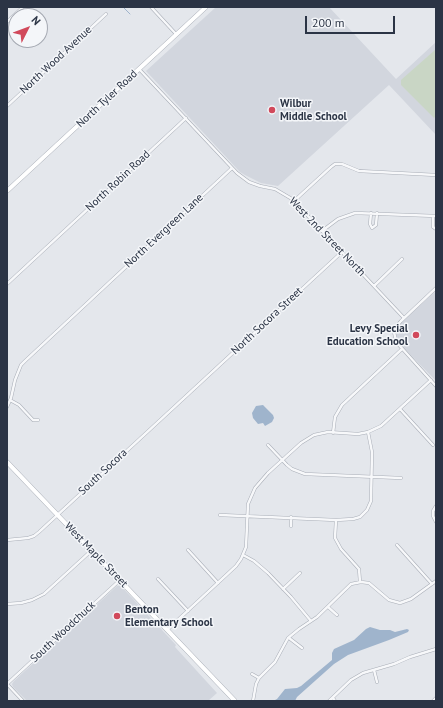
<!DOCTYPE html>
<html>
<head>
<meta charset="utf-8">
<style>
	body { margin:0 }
	#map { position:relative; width:443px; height:708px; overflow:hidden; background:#e4e7ec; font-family:"PT Sans",sans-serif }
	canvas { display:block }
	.frame { position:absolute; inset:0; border:8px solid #2b3445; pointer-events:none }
	.north { position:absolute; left:8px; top:8px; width:40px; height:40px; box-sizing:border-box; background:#f4f6f9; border:1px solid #a4a8b1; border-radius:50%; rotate:48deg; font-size:11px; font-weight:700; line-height:16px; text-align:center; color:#2b3445 }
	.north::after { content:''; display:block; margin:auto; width:14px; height:18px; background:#d1495b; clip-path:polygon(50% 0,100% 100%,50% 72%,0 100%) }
	.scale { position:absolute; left:305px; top:16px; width:90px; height:18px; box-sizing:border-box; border:2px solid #2b3445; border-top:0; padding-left:5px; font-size:12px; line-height:14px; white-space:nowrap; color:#2b3445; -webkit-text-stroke:3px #f4f6f9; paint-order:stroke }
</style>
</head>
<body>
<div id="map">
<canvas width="443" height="708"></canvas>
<div class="frame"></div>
<div class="north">N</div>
<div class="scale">200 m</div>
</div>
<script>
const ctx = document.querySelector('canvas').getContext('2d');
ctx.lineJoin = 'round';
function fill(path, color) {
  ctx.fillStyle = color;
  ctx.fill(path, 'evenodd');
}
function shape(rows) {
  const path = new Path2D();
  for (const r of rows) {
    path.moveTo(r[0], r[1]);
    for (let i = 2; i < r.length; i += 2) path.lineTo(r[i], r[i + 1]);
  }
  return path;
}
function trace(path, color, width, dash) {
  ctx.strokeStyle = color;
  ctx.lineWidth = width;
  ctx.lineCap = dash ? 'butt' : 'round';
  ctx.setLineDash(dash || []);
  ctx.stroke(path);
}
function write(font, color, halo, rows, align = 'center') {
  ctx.font = font + ' "PT Sans",sans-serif';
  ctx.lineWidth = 3;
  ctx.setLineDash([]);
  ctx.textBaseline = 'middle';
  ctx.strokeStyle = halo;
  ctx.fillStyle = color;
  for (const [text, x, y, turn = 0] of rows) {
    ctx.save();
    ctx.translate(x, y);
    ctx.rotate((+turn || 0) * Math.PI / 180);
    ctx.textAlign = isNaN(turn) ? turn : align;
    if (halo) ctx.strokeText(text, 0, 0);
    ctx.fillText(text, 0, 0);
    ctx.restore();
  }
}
fill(shape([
	[216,7,329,7,396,79,436,42,436,135,389,85,278,186,261,183,245,175,240,172,146,71],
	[436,291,436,381,400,344,397,338,396,332,402,322],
	[120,585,176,645,175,647,217,693,208,701,27,701,13,687,12,684,14,681,117,586]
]), '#d2d6de');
fill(shape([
	[435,50,436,116,434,118,401,85,401,80]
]), '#c9d6c5');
fill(shape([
	[263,405,273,415,274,418,272,422,265,426,263,423,258,424,253,418,252,413,256,406],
	[370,627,380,630,390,630,395,632,407,629,409,630,408,632,389,640,348,655,334,664,297,697,295,701,273,701,277,699,285,689,297,688,301,686,332,660,332,653,334,649,354,640,366,629]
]), '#9fb4cc');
trace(shape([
	[123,7,130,14]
]), '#9fb4cc', 1);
const street = shape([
	[151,7,176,34],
	[7,22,23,7],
	[139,69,237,173,249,182,260,186,275,189,292,199,404,318],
	[7,106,106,14],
	[294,201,331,167,335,164,342,164,359,171,436,175],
	[371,213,370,224,372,228,376,225,377,213],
	[433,216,433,227,436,229],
	[322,231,338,219,355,213,436,216],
	[7,284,186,118],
	[374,286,402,259],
	[436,288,401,321,395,328,394,332,396,341,399,345,436,386],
	[10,400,19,405,33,420,38,420],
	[7,407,11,398,15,380,21,365,25,361,232,168],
	[400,409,433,445],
	[333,433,335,417,342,405,402,349],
	[268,445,287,465,292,469,305,474,401,478],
	[436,506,433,511,433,516,436,522],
	[220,515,336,520,353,519,360,517,367,510,371,501,372,452,368,432],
	[336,520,335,538,341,549,359,569,360,582],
	[291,526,291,517],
	[7,540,28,538,34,536,39,532,342,252],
	[397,545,432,584],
	[188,550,218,583],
	[243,555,254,561,268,573,291,597,311,621],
	[158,579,188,611],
	[283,589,300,573],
	[7,604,21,603,32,600,44,594,91,551],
	[328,607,337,615],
	[167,630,236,566,241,559,246,547,248,504,255,488,268,473,301,443,314,435,328,432,358,434,368,432,381,426,431,380],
	[289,638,302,648],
	[374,670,377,682],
	[252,674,259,678],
	[7,684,120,580],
	[7,684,23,701],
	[333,698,335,701],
	[253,701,256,684,259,678,275,662,288,638,299,629,317,617,351,584,361,582,369,583,389,600,400,603,411,599,436,581],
	[329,701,351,680,363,673,394,664,410,657,436,649],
	[433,701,436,698]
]);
const secondary = shape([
	[7,191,206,7],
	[7,462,235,701]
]);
trace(street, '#a9aeb7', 3.5);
trace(secondary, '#a9aeb7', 5);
trace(street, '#f7f8fa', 2.5);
trace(secondary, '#fff', 4);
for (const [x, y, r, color] of [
	[272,110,4,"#d1495b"],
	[416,335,4,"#d1495b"],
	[117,616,4,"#d1495b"]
]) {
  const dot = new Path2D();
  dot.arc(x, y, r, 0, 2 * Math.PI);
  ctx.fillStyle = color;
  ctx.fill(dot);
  trace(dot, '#f4f6f9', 1.5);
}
write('11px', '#2b3445', '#f4f6f9', [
	["North Wood Avenue",56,60,-43],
	["North Tyler Road",107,99,-43],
	["North Robin Road",118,181,-43],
	["North Evergreen Lane",164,231,-43],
	["West 2nd Street North",327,237,46],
	["North Socora Street",267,321,-43],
	["South Socora",103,472,-43],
	["West Maple Street",96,555,46],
	["South Woodchuck",63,632,-43]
]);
write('bold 11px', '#2b3445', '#f4f6f9', [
	["Wilbur",280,104],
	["Middle School",280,117],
	["Levy Special",408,329,"right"],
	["Education School",408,342,"right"],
	["Benton",125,610],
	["Elementary School",125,623]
], 'left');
</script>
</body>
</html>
